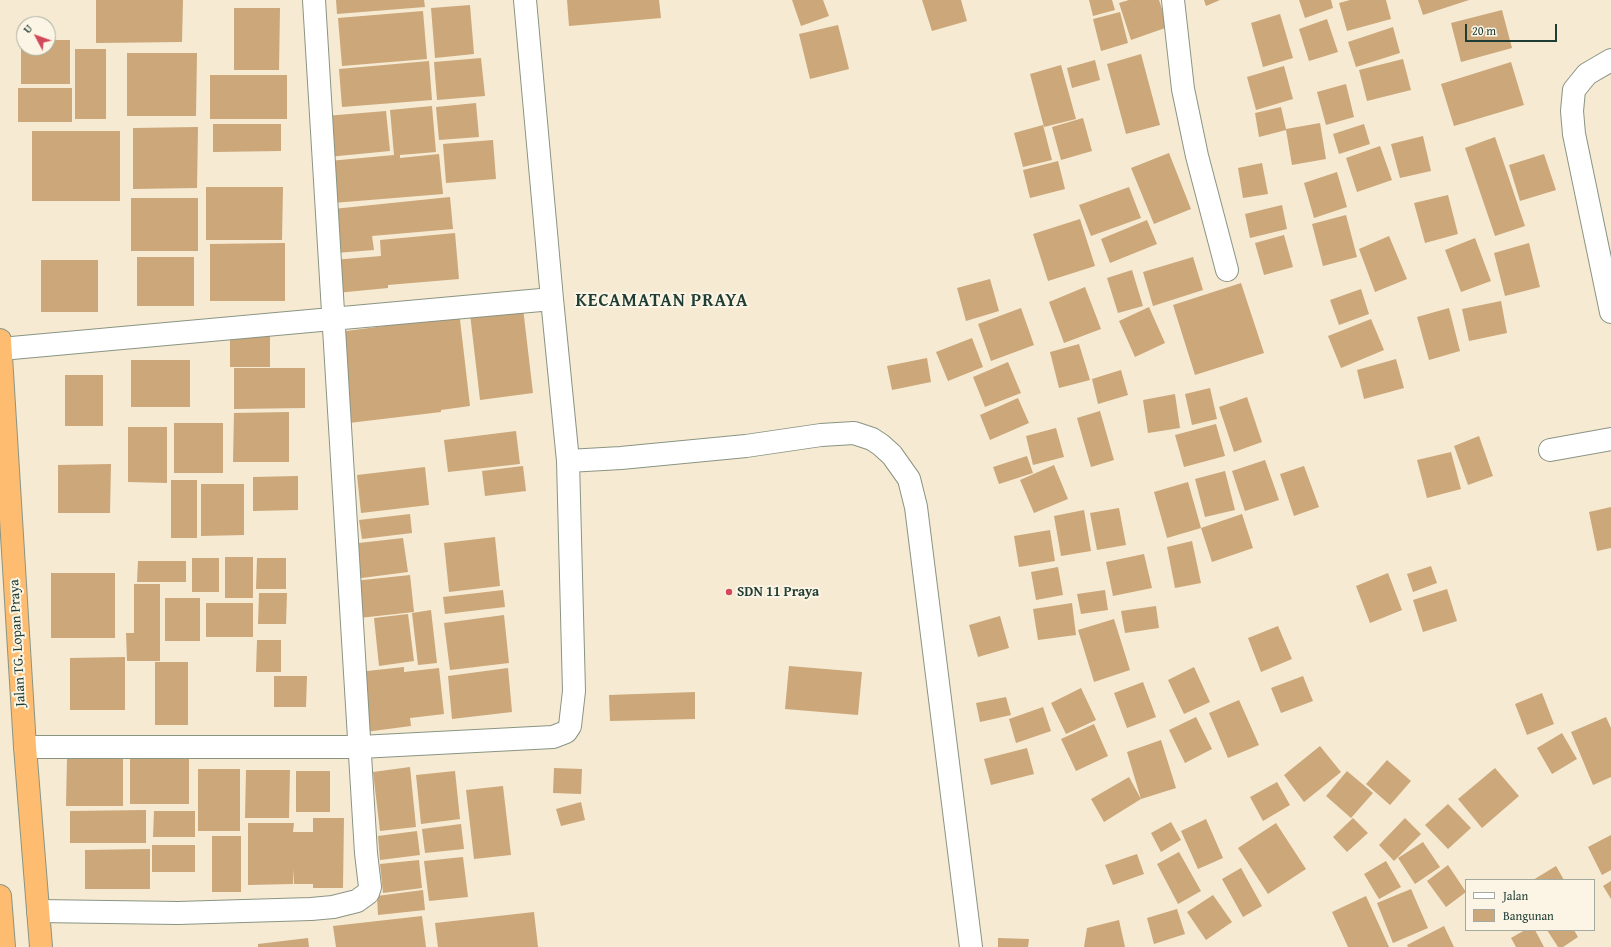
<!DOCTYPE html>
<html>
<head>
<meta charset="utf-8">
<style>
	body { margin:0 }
	#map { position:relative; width:1611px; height:947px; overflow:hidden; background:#f6ead2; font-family:"Gentium Book Plus",serif }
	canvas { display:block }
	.legend { position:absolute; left:1465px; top:879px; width:130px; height:52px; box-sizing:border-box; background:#fcf5e5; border:1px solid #a4ab9e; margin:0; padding:5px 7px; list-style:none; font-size:12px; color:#1f3d34 }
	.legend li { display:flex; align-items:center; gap:8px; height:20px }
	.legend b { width:20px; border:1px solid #a4ab9e }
	.north { position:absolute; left:16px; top:16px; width:40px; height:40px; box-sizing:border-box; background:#fcf5e5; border:1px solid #a4ab9e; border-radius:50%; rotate:311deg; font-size:11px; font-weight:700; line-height:16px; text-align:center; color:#1f3d34 }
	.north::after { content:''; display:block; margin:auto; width:14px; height:18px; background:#d1495b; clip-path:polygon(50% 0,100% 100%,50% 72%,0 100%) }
	.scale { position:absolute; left:1465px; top:24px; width:92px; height:18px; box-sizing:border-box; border:2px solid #1f3d34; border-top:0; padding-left:5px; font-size:12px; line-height:14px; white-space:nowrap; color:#1f3d34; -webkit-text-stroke:3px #fcf5e5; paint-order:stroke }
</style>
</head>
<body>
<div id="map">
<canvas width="1611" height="947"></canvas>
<ul class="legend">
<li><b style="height:5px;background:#fff"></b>Jalan</li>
<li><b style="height:11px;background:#cba77a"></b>Bangunan</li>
</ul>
<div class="north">U</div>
<div class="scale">20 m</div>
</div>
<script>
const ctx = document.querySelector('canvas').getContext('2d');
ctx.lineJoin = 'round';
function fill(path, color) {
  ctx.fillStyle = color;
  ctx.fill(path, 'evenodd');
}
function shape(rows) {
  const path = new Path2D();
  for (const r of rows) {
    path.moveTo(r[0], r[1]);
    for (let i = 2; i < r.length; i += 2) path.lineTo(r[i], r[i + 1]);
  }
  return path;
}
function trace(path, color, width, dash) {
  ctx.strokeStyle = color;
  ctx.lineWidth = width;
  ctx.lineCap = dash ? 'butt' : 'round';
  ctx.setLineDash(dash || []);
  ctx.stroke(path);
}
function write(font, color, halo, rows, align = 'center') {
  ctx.font = font + ' "Gentium Book Plus",serif';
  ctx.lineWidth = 4;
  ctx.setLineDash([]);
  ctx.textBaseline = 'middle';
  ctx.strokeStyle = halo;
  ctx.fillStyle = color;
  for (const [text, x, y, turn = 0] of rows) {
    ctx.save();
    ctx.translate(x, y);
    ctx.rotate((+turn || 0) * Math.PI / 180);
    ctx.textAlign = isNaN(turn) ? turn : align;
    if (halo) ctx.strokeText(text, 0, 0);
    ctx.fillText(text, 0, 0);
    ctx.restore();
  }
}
fill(shape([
	[96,0,183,0,182,42,96,43],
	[336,0,424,0,425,7,337,14],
	[567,0,659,0,661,18,569,26],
	[792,0,823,0,829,16,801,26],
	[922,0,961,0,967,21,932,31],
	[1089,0,1112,0,1115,10,1093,16],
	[1129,0,1159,0,1168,27,1131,40,1119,3],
	[1204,0,1220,0,1206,6],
	[1299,0,1331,0,1333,8,1305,18],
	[1350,0,1386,0,1391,19,1347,31,1339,3],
	[1418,0,1469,0,1423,15],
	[470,5,474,54,435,58,431,8],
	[234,8,280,8,279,70,234,70],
	[1502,10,1512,48,1461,62,1451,23],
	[423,11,427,59,342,66,338,18],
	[1120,12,1128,43,1101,51,1093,19],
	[1280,14,1293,58,1263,67,1251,23],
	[1327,19,1338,52,1309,61,1299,29],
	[838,25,849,69,810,79,799,34],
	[1393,27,1400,53,1356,67,1348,42],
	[21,40,24,40,24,48,48,48,48,40,70,40,70,84,21,84],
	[75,49,106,49,106,119,75,119],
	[127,53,197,53,196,116,127,116],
	[1141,54,1160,125,1126,134,1107,64],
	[481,58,485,96,437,100,434,62],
	[1403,59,1411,90,1367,101,1359,70],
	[1095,60,1100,80,1072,88,1067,68],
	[429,61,432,100,342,107,339,69],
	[1511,62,1524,105,1454,126,1441,84],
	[1061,65,1076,119,1044,127,1030,74],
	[1284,66,1293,99,1256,110,1247,77],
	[210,75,287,75,287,119,210,119],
	[1346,84,1354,117,1326,125,1317,92],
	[18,88,72,88,72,122,18,122],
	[476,103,479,137,439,140,436,107],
	[432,106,436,152,400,155,400,158,439,154,443,194,333,203,329,161,394,155,390,110],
	[1281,107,1286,129,1320,123,1326,159,1292,165,1286,130,1259,137,1255,113],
	[386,111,390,151,328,157,325,116],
	[1083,118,1092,151,1061,160,1052,127],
	[213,124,281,124,281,151,213,152],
	[1364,124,1370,144,1339,154,1333,134],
	[1043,125,1052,160,1023,167,1014,133],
	[198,127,197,188,133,189,133,128],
	[32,131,120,131,120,201,32,201],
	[1423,136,1431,171,1400,178,1391,144],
	[1495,137,1525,226,1495,236,1465,148],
	[493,140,496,179,446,183,443,144],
	[1380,146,1392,180,1357,192,1346,158],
	[1169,153,1191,209,1154,224,1131,168],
	[1544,154,1556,190,1520,201,1509,165],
	[1058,161,1065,189,1030,198,1023,170],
	[1262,163,1268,194,1243,198,1238,168],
	[1337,172,1347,207,1314,218,1304,183],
	[206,187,283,187,282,240,206,240],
	[1129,187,1141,218,1091,236,1079,205],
	[1448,195,1458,234,1425,243,1414,203],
	[450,197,453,229,372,236,374,250,336,253,333,209],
	[131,198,198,198,198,251,131,251],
	[1282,205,1287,229,1250,238,1245,214],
	[1346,215,1357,257,1323,266,1312,224],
	[1080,219,1095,266,1048,281,1033,234],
	[1147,220,1157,244,1110,263,1101,239],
	[455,233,459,279,388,285,388,288,336,293,333,260,381,256,380,240],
	[1284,235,1293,267,1264,275,1255,243],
	[1389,236,1407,279,1375,292,1359,249],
	[1475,238,1491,281,1461,292,1445,250],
	[285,243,285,301,210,301,210,244],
	[1529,243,1540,287,1505,296,1494,253],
	[137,257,194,257,194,306,137,306],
	[1193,257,1203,290,1153,306,1143,272],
	[41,260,98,260,98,312,41,312],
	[1132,270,1143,306,1118,313,1107,278],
	[990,279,999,311,966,321,957,288],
	[1241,283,1264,353,1195,375,1173,305],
	[1085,287,1101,329,1064,343,1049,302],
	[1361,289,1369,314,1339,325,1330,300],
	[1501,301,1507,333,1469,341,1462,309],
	[1149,307,1165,343,1135,357,1119,321],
	[523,308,533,393,480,400,470,314],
	[1021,308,1034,345,991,361,978,324],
	[1449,308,1460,351,1429,360,1417,317],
	[459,311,470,406,441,410,441,412,349,423,339,332,422,321],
	[1371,319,1384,350,1341,368,1328,336],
	[270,334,270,367,230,367,230,335],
	[972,338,983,367,948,381,936,352],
	[1079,344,1090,380,1059,388,1050,352],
	[927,358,931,382,892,390,887,366],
	[1396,359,1404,388,1364,399,1357,370],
	[131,360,190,360,190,407,131,407],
	[1008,362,1021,393,985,407,973,377],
	[234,368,305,368,305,408,234,409],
	[1121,370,1128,395,1098,404,1092,379],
	[65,375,103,375,103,426,65,426],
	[1210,388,1217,419,1192,425,1185,394],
	[1175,394,1180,428,1148,433,1143,400],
	[1247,397,1262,442,1234,452,1219,407],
	[1018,398,1029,423,990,440,980,415],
	[1100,411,1114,460,1091,467,1077,418],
	[289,412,289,462,233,462,234,413],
	[174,423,223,423,223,473,174,473],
	[1216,424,1225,456,1184,467,1175,435],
	[128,427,167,427,167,483,128,482],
	[1056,428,1064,457,1033,465,1026,436],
	[516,431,520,464,448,472,444,440],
	[1479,436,1493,476,1468,485,1454,446],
	[1451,452,1461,489,1427,498,1417,460],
	[1027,456,1033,473,999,484,993,467],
	[1265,460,1279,500,1245,511,1232,471],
	[111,464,110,513,58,513,58,465],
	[1054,465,1068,499,1034,513,1020,480],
	[523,466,526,491,485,496,482,471],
	[1304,466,1319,507,1294,516,1280,474],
	[425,467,429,505,361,513,357,475],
	[1225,471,1235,510,1205,517,1195,479],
	[298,476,298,510,253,511,253,477],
	[171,480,197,480,197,538,171,538],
	[1188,482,1201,528,1242,514,1253,548,1212,562,1201,528,1167,538,1154,492],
	[201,484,244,484,244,535,201,536],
	[1611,507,1611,548,1597,551,1589,512],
	[1119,508,1126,545,1097,550,1090,513],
	[1084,510,1091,551,1061,556,1054,516],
	[410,514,412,533,362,539,359,520],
	[1050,530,1055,561,1019,567,1014,536],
	[495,537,500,586,449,592,444,543],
	[403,538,408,572,354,579,350,544],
	[1192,541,1201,583,1175,588,1167,547],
	[1144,554,1152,588,1113,596,1106,562],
	[225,557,253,557,253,598,225,598],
	[192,558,219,558,219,592,192,592],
	[257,558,286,558,286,589,256,589],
	[138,561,186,561,186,582,137,582],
	[1431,566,1437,583,1413,592,1407,574],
	[1058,567,1063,595,1036,600,1031,572],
	[51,573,115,573,115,638,51,638],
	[1388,573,1402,610,1370,623,1356,586],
	[410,575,414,612,359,618,354,581],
	[134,584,160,584,160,661,127,661,126,633,134,633],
	[1447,589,1457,621,1423,632,1413,600],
	[503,590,505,607,445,614,443,597],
	[1105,590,1108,610,1081,614,1077,594],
	[259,593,287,593,286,624,258,624],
	[165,598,200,598,200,641,165,641],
	[206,603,253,603,253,637,206,637],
	[1072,603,1076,635,1038,640,1033,609],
	[1156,606,1159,628,1125,633,1121,611],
	[431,610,437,663,418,665,412,613],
	[408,614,414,661,379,666,374,618],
	[504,615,509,663,450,670,444,623],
	[1000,616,1009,648,978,657,969,625],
	[1114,619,1130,670,1094,682,1078,630],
	[1278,626,1292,659,1261,672,1248,638],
	[257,640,281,640,281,672,256,672],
	[125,657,125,710,70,710,70,658],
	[155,662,188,662,188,725,155,725],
	[789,666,862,672,858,715,785,709],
	[404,667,404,672,439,668,444,714,410,718,411,726,365,732,358,672],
	[1194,667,1210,702,1184,714,1168,680],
	[508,668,512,712,452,719,448,676],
	[274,676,307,676,306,707,274,707],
	[1303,676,1313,701,1281,713,1271,688],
	[1143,682,1156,717,1127,728,1114,693],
	[1081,688,1096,720,1066,734,1051,703],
	[695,692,695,719,610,721,609,695],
	[1542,693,1554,724,1527,735,1515,704],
	[1006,697,1011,715,980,722,976,703],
	[1239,700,1259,745,1228,758,1209,713],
	[1043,707,1051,731,1016,743,1009,719],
	[1196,717,1212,749,1185,763,1169,730],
	[1606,717,1611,728,1611,777,1593,785,1571,732],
	[1094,724,1108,756,1076,771,1061,739],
	[1562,733,1577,759,1552,774,1537,748],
	[1161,740,1176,788,1141,799,1104,822,1091,799,1129,777,1141,799,1127,752],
	[1320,746,1341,772,1304,802,1284,775],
	[1027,748,1034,774,991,785,984,759],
	[67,758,123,758,123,806,66,806],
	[130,759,189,759,189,804,130,804],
	[1387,760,1411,781,1390,805,1366,784],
	[410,767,416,827,380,831,373,772],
	[554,768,582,769,581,794,553,793],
	[1495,768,1519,796,1482,828,1458,799],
	[198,769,240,769,240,831,198,831],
	[246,770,290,770,289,818,245,818],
	[296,771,330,771,330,812,296,812],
	[455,771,460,819,421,824,416,775],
	[1347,771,1373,793,1351,818,1326,796],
	[1277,782,1290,805,1263,821,1250,797],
	[503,786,511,855,474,859,466,790],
	[581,802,585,820,561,826,556,809],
	[1448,804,1471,828,1448,849,1425,825],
	[146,810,146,843,70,843,70,811],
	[154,811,195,811,195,837,153,837],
	[313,818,344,818,343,888,313,888,313,884,294,884,294,869,293,884,248,885,248,823,294,823,293,832,313,832],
	[1353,818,1368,833,1347,852,1333,837],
	[1405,818,1421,834,1394,861,1379,845],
	[1206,819,1223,858,1198,869,1181,831],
	[1171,822,1181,840,1161,852,1151,833],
	[1276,823,1306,869,1268,894,1238,848],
	[461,824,464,849,425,853,422,829],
	[417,831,420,855,380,860,378,836],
	[1611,835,1611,870,1602,875,1588,847],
	[212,836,241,836,241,892,212,892],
	[1423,842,1440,867,1415,884,1398,858],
	[152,845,195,845,195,872,152,872],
	[150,849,150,889,85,889,85,850],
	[1179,852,1201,891,1178,904,1157,864],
	[1137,854,1144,874,1113,885,1105,865],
	[463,857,468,897,429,901,424,861],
	[419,860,422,888,383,893,380,864],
	[1386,861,1401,887,1379,899,1364,874],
	[1448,865,1466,892,1446,907,1427,881],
	[1556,866,1564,880,1533,880],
	[1241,868,1262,906,1243,917,1222,879],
	[1611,881,1611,899,1603,886],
	[1411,889,1428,928,1393,943,1377,903],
	[423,890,425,910,378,915,377,896],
	[1213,895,1232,922,1206,940,1187,912],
	[1366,896,1389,947,1348,947,1332,912],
	[1177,909,1185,934,1154,944,1147,918],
	[534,912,538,947,438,947,435,923],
	[422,916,426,947,336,947,333,926],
	[1119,920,1125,947,1084,947,1087,928],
	[1444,926,1454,947,1408,947,1407,945],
	[1525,930,1535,930,1544,947,1516,947,1511,938],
	[1547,930,1574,930,1578,937,1563,947,1558,947],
	[308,938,309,947,258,947,258,944],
	[998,938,1029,939,1028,947,998,947]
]), '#cba77a');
const street = shape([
	[525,0,552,299],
	[1173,0,1183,89,1197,156,1227,270],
	[1611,60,1587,74,1574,90,1572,111,1574,134,1611,312],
	[1,349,552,299,568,461,621,458,746,446,821,435,854,433,872,439,881,445,892,455,909,479,916,507,971,947],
	[1550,450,1611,439],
	[25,747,360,747,553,737,566,732,570,726,574,691,568,461],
	[38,911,178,913,311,909,333,907,357,901,368,893,370,887,366,853,314,0]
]);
const highway = shape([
	[0,340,25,747,41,947],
	[0,896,4,947]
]);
trace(street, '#8a9483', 24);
trace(highway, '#8a9483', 24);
trace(street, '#fff', 22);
trace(highway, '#fdbc6f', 22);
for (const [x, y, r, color] of [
	[729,592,4,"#d1495b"]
]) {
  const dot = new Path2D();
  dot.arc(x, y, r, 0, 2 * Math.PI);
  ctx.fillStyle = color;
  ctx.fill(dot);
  trace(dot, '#fcf5e5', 1.5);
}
write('bold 14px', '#1f3d34', '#fcf5e5', [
	["SDN 11 Praya",737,592]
], 'left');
write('14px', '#1f3d34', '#fcf5e5', [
	["Jalan TG. Lopan Praya",18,643,-93]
]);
ctx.letterSpacing = '1px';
write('bold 18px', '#1f3d34', '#fcf5e5', [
	["KECAMATAN PRAYA",662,301]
]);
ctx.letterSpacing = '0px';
</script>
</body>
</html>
